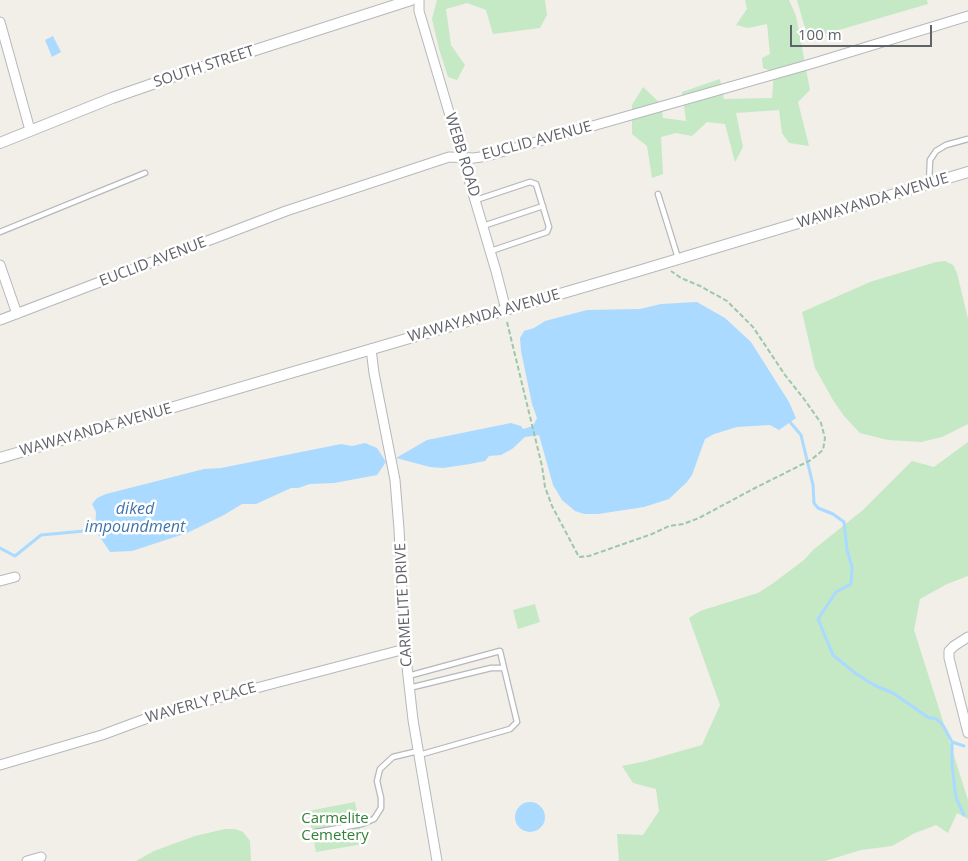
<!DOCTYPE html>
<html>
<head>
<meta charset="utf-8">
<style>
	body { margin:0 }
	#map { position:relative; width:968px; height:861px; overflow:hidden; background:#f1efe8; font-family:"Open Sans",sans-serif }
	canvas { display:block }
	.scale { position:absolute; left:790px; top:25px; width:142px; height:22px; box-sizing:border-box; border:2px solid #5f6368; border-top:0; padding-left:6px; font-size:15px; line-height:18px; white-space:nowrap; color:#5f6368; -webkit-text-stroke:4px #fff; paint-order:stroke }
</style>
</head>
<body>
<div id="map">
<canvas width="968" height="861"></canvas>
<div class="scale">100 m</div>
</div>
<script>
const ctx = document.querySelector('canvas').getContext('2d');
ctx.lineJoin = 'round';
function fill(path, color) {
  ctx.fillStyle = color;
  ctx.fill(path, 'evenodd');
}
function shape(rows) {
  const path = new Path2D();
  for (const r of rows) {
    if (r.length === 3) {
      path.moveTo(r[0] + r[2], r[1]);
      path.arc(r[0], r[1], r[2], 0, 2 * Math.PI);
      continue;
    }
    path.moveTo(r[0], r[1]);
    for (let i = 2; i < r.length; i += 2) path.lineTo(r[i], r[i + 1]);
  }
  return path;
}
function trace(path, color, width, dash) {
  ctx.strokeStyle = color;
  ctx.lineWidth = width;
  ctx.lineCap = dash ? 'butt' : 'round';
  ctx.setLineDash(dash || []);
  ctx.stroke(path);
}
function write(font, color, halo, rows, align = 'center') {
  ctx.font = font + ' "Open Sans",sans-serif';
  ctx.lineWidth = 5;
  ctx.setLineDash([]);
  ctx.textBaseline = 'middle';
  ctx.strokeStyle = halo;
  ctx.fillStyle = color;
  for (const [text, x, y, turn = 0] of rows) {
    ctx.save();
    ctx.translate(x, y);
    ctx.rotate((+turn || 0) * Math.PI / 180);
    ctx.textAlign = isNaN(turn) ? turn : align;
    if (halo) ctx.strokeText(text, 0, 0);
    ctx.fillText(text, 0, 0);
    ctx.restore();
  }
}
fill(shape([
	[437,0,545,0,547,15,540,28,493,34,486,10,467,3,446,9,451,45,465,65,457,80,448,77,439,49,432,19],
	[745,0,789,0,796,16,810,90,798,102,809,146,789,143,782,133,779,110,736,113,743,147,735,162,725,124,707,122,692,136,676,133,661,137,663,174,652,178,647,146,632,134,632,105,643,87,661,104,663,118,686,121,682,92,720,79,724,99,772,98,774,72,763,68,762,58,770,54,767,24,748,28,736,25,747,9],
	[797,0,927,0,928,4,808,39],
	[945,261,953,265,957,273,968,319,968,424,942,437,921,442,888,440,860,433,844,416,833,400,815,368,802,312,870,282,936,262],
	[968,442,968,576,947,584,920,599,914,630,968,800,968,819,957,813,948,833,936,825,915,833,892,846,861,850,825,861,619,861,617,834,643,835,659,811,656,789,633,783,622,766,646,761,702,745,720,705,689,618,700,611,758,593,772,584,804,560,813,550,863,510,912,461,934,467],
	[535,604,540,622,518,629,513,610],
	[355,802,363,844,316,852,308,811],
	[225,829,235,829,243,832,250,841,251,861,136,861,154,851,195,836]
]), '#c5e8c5');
fill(shape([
	[53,36,61,52,52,57,45,40],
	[697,302,725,318,751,342,789,402,796,418,779,430,770,425,737,427,714,434,705,439,692,475,687,482,669,499,644,507,598,514,584,514,575,511,562,500,553,485,539,435,525,437,512,449,501,455,489,456,485,461,470,464,443,468,430,467,396,458,427,440,511,423,521,426,523,429,533,426,537,418,532,404,521,351,520,338,524,331,534,328,545,321,587,310,640,309,661,304],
	[365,443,377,448,386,462,377,475,334,483,310,484,298,488,291,488,256,504,242,504,224,515,187,533,132,551,110,552,95,530,96,512,92,504,97,498,106,494,204,469,221,468,341,444,352,446],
	[530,817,15]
]), '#aadaff');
trace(shape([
	[790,422,801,435,813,485,814,503,818,508,833,514,844,522,847,550,852,567,851,584,836,592,818,619,833,655,855,673,874,685,893,693,929,718,934,718,939,721,944,727,952,742,964,746],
	[0,548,15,556,41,535,95,530],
	[952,742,952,763,955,791,957,800,964,815]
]), '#aadaff', 3);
const service = shape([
	[929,183,930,160,936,151,946,145,968,139],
	[658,194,678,258],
	[476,200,530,182,536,184,549,227,547,232,491,251],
	[483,226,543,206],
	[0,232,145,173],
	[408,676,500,651,504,668],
	[409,688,491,668,504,668,517,722,510,729,419,755],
	[316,832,362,824,374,819,381,808,381,798,377,781,380,769,393,757,418,751]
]);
const minor = shape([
	[419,0,419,11,496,271,506,310],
	[0,22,30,130],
	[0,265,17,314],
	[0,320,286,211,449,157,474,158,487,156,814,63,968,16],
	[371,349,374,373,395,480,399,529,405,649,413,720,437,861],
	[0,581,15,577],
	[968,637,954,646,949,651,949,658,968,733],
	[0,765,102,735,161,713,405,649],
	[27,861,41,857]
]);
const tertiary = shape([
	[0,143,112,98,184,73,411,0],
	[0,458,635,272,968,172]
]);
trace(service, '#b5b8bc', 7);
trace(minor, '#b5b8bc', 11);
trace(tertiary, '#b5b8bc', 12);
trace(shape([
	[507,322,542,466,545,487,552,506,579,557,589,556,652,534,669,526,683,524,699,518,755,488,811,460,823,450,825,438,821,423,804,399,785,375,753,327,727,301,700,286,681,278,671,271]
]), '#9cc7a9', 2, [5, 2.5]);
trace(service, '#fff', 4.5);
trace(minor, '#fff', 9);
trace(tertiary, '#fff', 10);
write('15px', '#5f6368', '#fff', [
	["SOUTH STREET",204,67,-18],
	["EUCLID AVENUE",537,141,-15],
	["WEBB ROAD",462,155,73],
	["WAWAYANDA AVENUE",873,201,-17],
	["EUCLID AVENUE",153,262,-21],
	["WAWAYANDA AVENUE",484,316,-16],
	["WAWAYANDA AVENUE",96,430,-16],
	["CARMELITE DRIVE",404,605,-93],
	["WAVERLY PLACE",201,703,-16]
]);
write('15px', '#348238', '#fff', [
	["Carmelite",335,819],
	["Cemetery",335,836]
]);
write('italic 16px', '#4174aa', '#fff', [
	["diked",135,509],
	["impoundment",135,527]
]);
</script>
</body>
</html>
